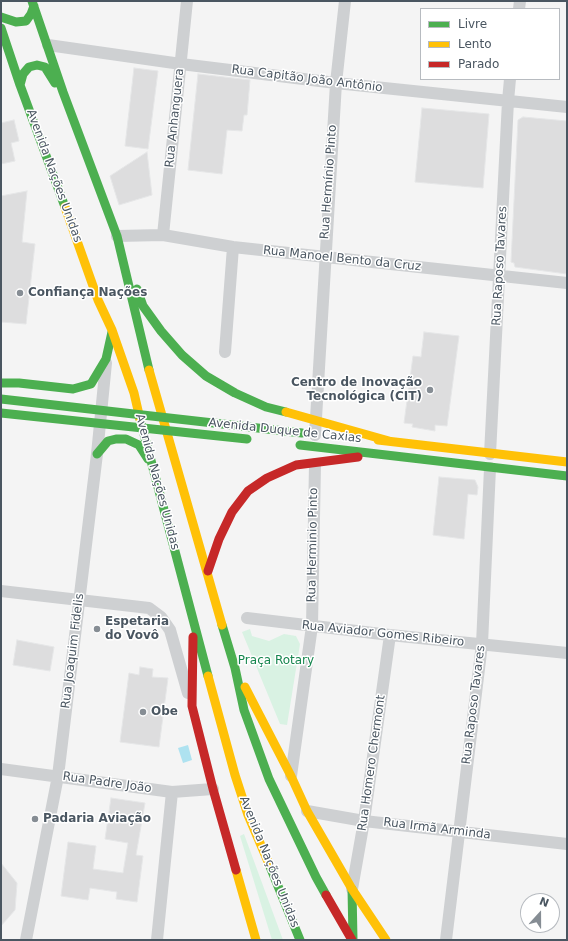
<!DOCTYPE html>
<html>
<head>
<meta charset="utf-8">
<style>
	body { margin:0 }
	#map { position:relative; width:568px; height:941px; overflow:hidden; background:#f4f4f4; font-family:"DejaVu Sans",sans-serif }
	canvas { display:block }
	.frame { position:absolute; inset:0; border:2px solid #4a5661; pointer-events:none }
	.legend { position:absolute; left:420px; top:8px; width:140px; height:72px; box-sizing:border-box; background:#fff; border:1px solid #b7bbc0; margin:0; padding:5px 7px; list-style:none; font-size:12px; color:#4a5661 }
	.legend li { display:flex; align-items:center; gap:8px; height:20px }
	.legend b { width:20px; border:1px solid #b7bbc0 }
	.north { position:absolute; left:520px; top:893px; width:40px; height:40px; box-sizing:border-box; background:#fff; border:1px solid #b7bbc0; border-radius:50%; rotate:21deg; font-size:11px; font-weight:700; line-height:16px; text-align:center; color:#4a5661 }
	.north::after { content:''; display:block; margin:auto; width:14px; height:18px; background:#868d94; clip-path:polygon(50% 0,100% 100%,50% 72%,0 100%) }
</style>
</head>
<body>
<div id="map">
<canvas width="568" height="941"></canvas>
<div class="frame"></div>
<ul class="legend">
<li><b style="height:5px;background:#4caf50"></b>Livre</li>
<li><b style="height:5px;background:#ffc107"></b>Lento</li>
<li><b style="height:5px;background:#c62828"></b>Parado</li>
</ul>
<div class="north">N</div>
</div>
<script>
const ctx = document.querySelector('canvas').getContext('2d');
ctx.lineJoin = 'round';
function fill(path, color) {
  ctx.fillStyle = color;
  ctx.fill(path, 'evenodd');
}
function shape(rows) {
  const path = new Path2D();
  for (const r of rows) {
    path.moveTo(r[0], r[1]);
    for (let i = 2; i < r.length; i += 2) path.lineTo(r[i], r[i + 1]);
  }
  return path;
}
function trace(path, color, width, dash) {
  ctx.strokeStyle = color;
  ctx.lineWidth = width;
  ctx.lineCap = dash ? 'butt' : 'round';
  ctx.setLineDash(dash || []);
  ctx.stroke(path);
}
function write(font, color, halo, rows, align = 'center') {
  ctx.font = font + ' "DejaVu Sans",sans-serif';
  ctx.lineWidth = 3;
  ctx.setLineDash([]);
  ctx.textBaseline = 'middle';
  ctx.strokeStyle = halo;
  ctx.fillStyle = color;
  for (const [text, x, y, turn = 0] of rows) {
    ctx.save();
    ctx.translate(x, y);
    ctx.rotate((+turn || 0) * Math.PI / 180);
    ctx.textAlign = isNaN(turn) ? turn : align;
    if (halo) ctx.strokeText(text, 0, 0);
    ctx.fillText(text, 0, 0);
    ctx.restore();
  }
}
fill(shape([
	[250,629,252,636,269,641,284,634,296,636,300,644,287,725,280,724,242,632],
	[244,834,283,940,272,940,240,836]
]), '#d9f2e3');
fill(shape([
	[188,745,192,760,183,763,178,748]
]), '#aee2f0');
const building = shape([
	[134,68,158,71,148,149,125,146,134,68],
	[198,74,250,80,247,115,244,115,242,131,227,130,222,174,188,170,198,74],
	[422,108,489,114,483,188,415,182,422,108],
	[523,117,567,121,567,274,515,267,514,263,511,262,518,120,523,117],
	[14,120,19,141,11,143,15,161,1,164,1,123,14,120],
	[147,152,152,195,119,205,110,176,147,152],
	[27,191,22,242,35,244,26,324,1,322,1,196,27,191],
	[424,332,459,336,447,426,435,425,435,431,412,427,413,424,404,423,413,356,421,357,424,332],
	[439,477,475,480,478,487,477,495,468,494,464,539,433,535,439,477],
	[17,640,54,647,50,671,13,665,17,640],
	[140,667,153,669,152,677,168,678,159,747,120,742,129,673,139,675,140,667],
	[111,798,145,803,136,855,143,856,137,902,116,899,117,892,90,888,88,900,61,896,68,842,96,846,93,869,123,873,128,843,105,839,111,798],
	[1,863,17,883,15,910,1,926,1,863]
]);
fill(building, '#ddddde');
trace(building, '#e5e6e7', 1);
trace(shape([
	[519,9,520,1],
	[48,45,181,64,336,83,567,107],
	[163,235,187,1],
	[117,236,163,235,233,247,567,283],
	[225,352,233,247],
	[315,435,336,83,345,1],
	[490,454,508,101,510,79],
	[1,591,149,608,161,617,170,630,188,693],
	[247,618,390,635,567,653],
	[1,769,172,792,213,789],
	[291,776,312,626,315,464],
	[307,811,364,821,567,844],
	[352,889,364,821,390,635],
	[26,940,58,776,97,454,106,363],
	[157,940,172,792],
	[446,940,482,644,490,468]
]), '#ced0d2', 12);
trace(shape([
	[32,1,63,92,117,236,149,370],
	[1,17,16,22,26,21,31,14,34,6],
	[1,28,20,85,65,207],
	[20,85,23,74,29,67,37,65,45,67,55,83],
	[137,289,143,306,161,331,182,355,206,376,235,393,266,407,286,412],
	[1,383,19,383,73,389,91,384,106,359,112,332],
	[140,419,208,676],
	[300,445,567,476],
	[97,454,108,441,116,439,126,439,139,445,148,459],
	[222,625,235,668,244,710,269,779,316,877,326,895],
	[269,864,300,940],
	[352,889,353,940]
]), '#4caf50', 9);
trace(shape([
	[65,207,98,300,112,330,134,393,140,419],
	[149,370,222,625],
	[286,412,389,441],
	[378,440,567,462],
	[208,676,235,775,248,815,269,864],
	[245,687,291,776,307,811,352,889,386,940],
	[236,870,256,940]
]), '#ffc107', 9);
trace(shape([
	[208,571,219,539,232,512,248,491,267,478,296,465,358,457],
	[193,637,192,706,213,789,236,870],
	[326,895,352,940]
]), '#c62828', 9);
trace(shape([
	[1,399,302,433],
	[1,413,247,439]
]), '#4caf50', 9);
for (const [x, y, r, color] of [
	[20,293,4,"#868d94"],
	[430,390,4,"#868d94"],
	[97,629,4,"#868d94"],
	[143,712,4,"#868d94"],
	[35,819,4,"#868d94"]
]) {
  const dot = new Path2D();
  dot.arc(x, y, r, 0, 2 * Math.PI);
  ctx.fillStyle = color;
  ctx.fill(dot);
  trace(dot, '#fff', 1.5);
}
write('12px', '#4a5661', '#fff', [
	["Rua Capitão João Antônio",307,79,7],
	["Rua Anhanguera",175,118,-84],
	["Avenida Nações Unidas",54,176,70],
	["Rua Hermínio Pinto",329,182,-86],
	["Rua Manoel Bento da Cruz",342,259,6],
	["Rua Raposo Tavares",500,266,-87],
	["Avenida Duque de Caxias",285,431,6],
	["Avenida Nações Unidas",157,482,75],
	["Rua Herminio Pinto",313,545,-89],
	["Rua Aviador Gomes Ribeiro",383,634,6],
	["Rua Joaquim Fidelis",73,651,-83],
	["Rua Raposo Tavares",474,705,-83],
	["Rua Homero Chermont",372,763,-82],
	["Rua Padre João",107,783,8],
	["Rua Irmã Arminda",437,829,7],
	["Avenida Nações Unidas",269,862,68]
]);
write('bold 12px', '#4a5661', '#fff', [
	["Confiança Nações",28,293],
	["Centro de Inovação",422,383,"right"],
	["Tecnológica (CIT)",422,397,"right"],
	["Espetaria",105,622],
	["do Vovô",105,636],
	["Obe",151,712],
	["Padaria Aviação",43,819]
], 'left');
write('12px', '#17864f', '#fff', [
	["Praça Rotary",276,661]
]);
</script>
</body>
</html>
